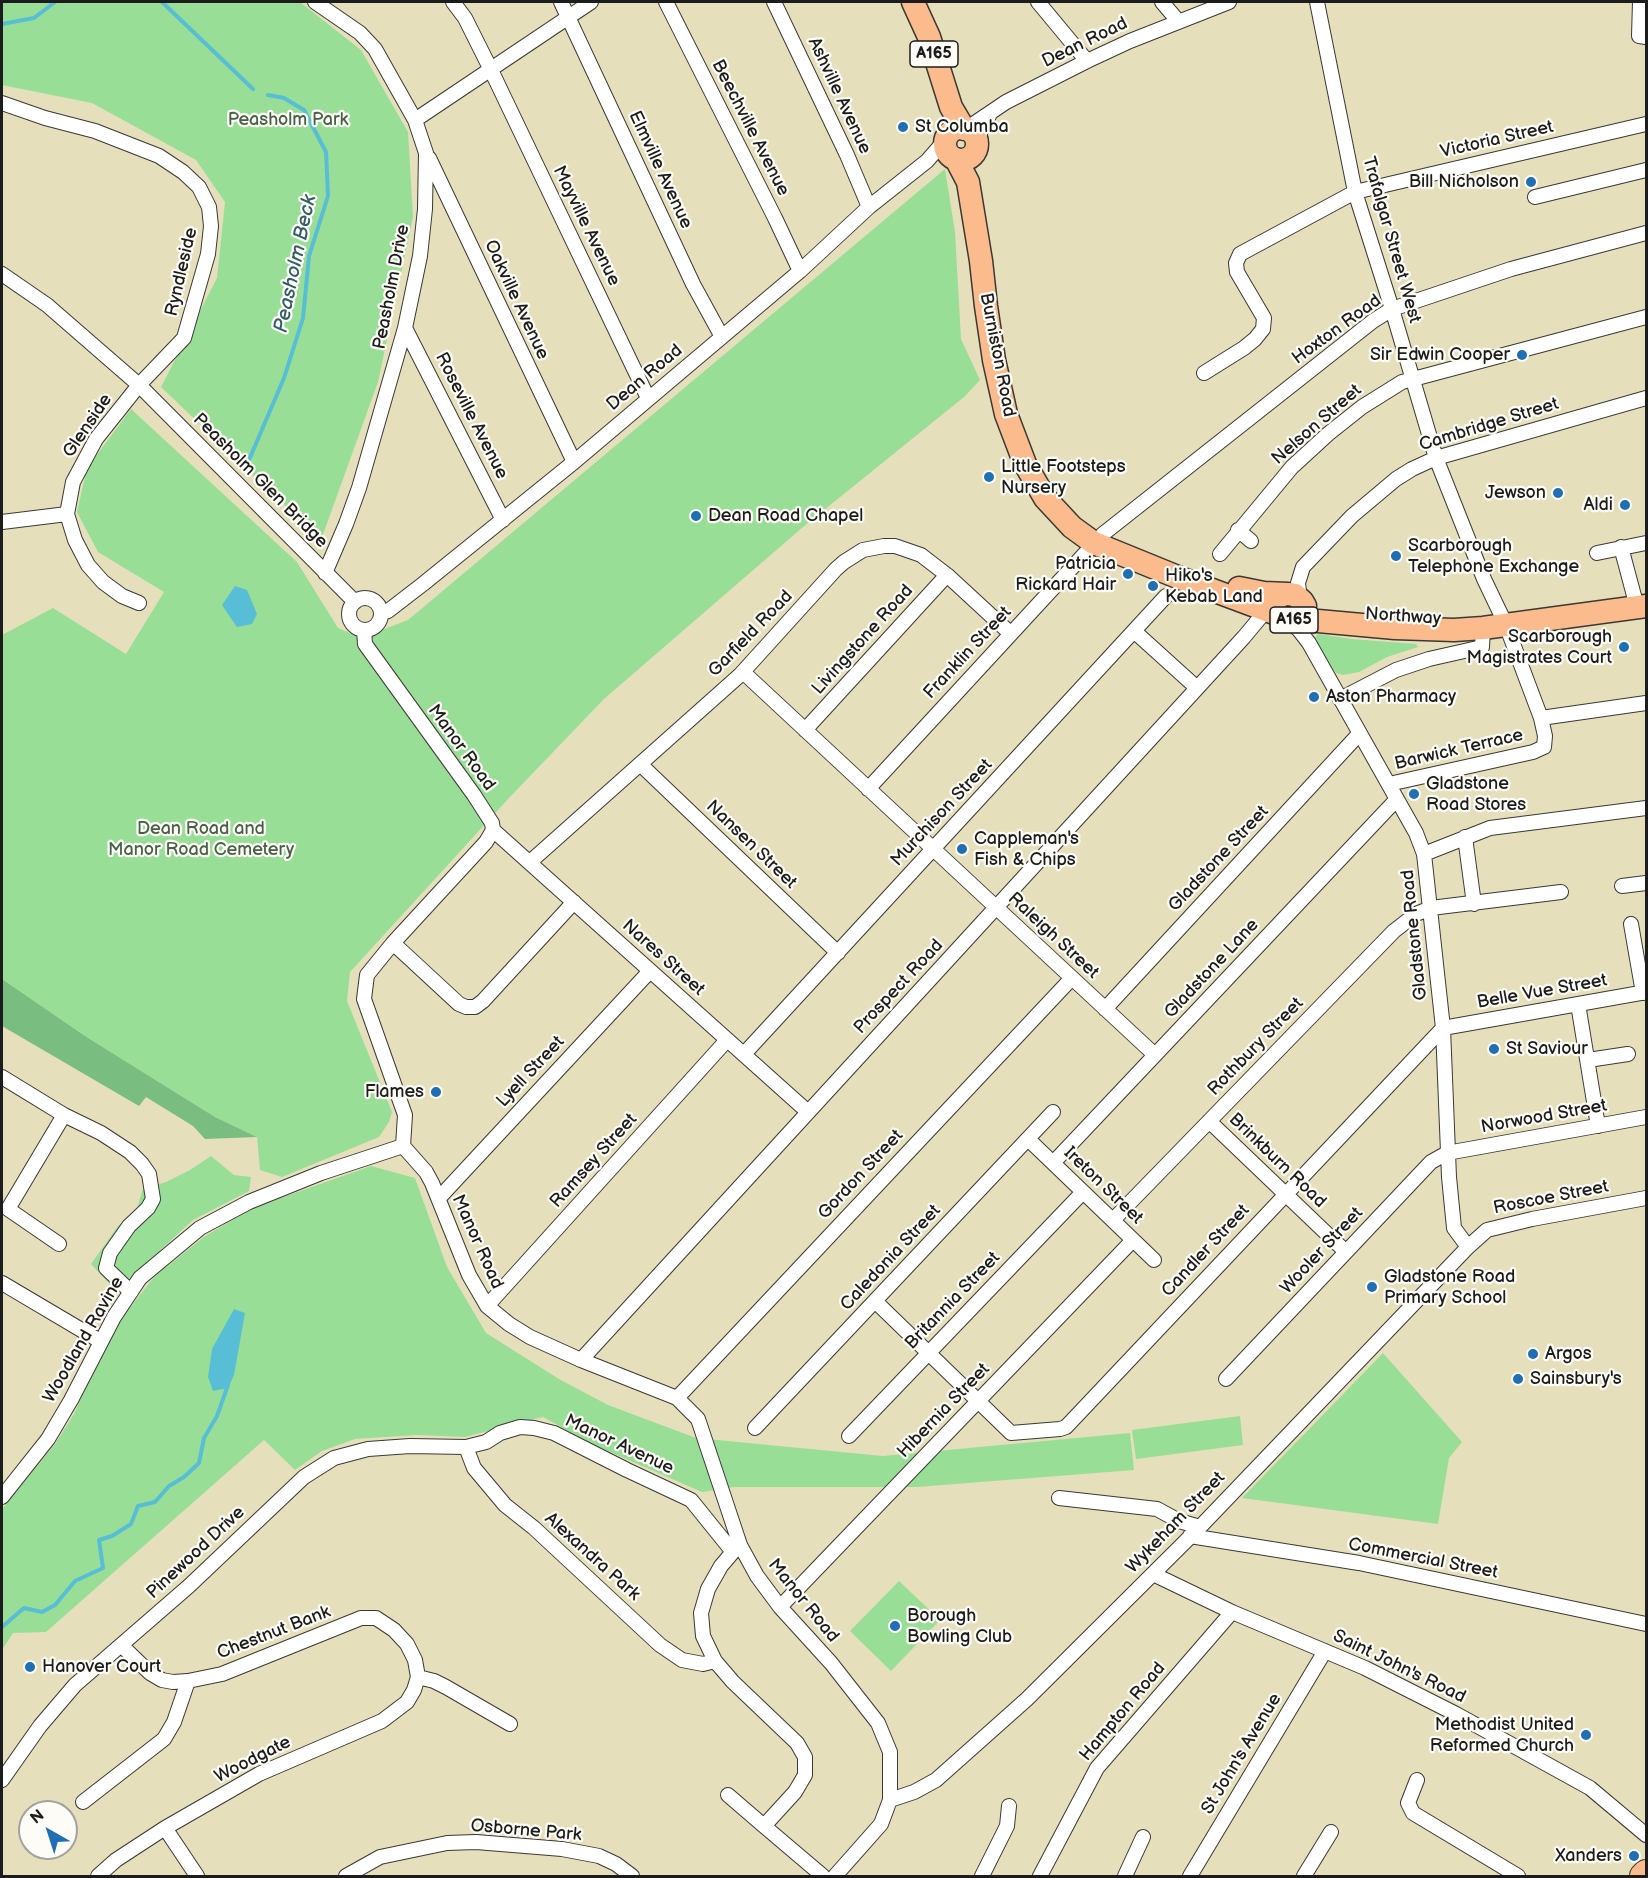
<!DOCTYPE html>
<html>
<head>
<meta charset="utf-8">
<style>
	body { margin:0 }
	#map { position:relative; width:1648px; height:1878px; overflow:hidden; background:#e6dfbb; font-family:"Balsamiq Sans",sans-serif }
	canvas { display:block }
	.frame { position:absolute; inset:0; border:3px solid #1c1c1c; pointer-events:none }
	.north { position:absolute; left:18px; top:1800px; width:60px; height:60px; box-sizing:border-box; background:#fdfcf7; border:2px solid #a3a29f; border-radius:50%; rotate:321deg; font-size:16px; font-weight:700; line-height:24px; text-align:center; color:#1c1c1c }
	.north::after { content:''; display:block; margin:auto; width:21px; height:27px; background:#1f6fb2; clip-path:polygon(50% 0,100% 100%,50% 72%,0 100%) }
</style>
</head>
<body>
<div id="map">
<canvas width="1648" height="1878"></canvas>
<div class="frame"></div>
<div class="north">N</div>
</div>
<script>
const ctx = document.querySelector('canvas').getContext('2d');
ctx.lineJoin = 'round';
function fill(path, color) {
  ctx.fillStyle = color;
  ctx.fill(path, 'evenodd');
}
function shape(rows) {
  const path = new Path2D();
  for (const r of rows) {
    if (r.length === 3) {
      path.moveTo(r[0] + r[2], r[1]);
      path.arc(r[0], r[1], r[2], 0, 2 * Math.PI);
      continue;
    }
    path.moveTo(r[0], r[1]);
    for (let i = 2; i < r.length; i += 2) path.lineTo(r[i], r[i + 1]);
  }
  return path;
}
function trace(path, color, width, dash) {
  ctx.strokeStyle = color;
  ctx.lineWidth = width;
  ctx.lineCap = dash ? 'butt' : 'round';
  ctx.setLineDash(dash || []);
  ctx.stroke(path);
}
function write(font, color, halo, rows, align = 'center') {
  ctx.font = font + ' "Balsamiq Sans",sans-serif';
  ctx.lineWidth = 4.5;
  ctx.setLineDash([]);
  ctx.textBaseline = 'middle';
  ctx.strokeStyle = halo;
  ctx.fillStyle = color;
  for (const [text, x, y, turn = 0] of rows) {
    ctx.save();
    ctx.translate(x, y);
    ctx.rotate((+turn || 0) * Math.PI / 180);
    ctx.textAlign = isNaN(turn) ? turn : align;
    if (halo) ctx.strokeText(text, 0, 0);
    ctx.fillText(text, 0, 0);
    ctx.restore();
  }
}
fill(shape([
	[2,2,300,2,361,50,408,132,413,217,378,382,321,540,161,387,217,278,225,202,196,160,92,103,2,85],
	[945,169,955,232,961,339,980,380,964,397,803,527,604,699,508,799,350,972,347,1001,392,1112,389,1122,379,1137,282,1177,260,1170,257,1137,215,1117,85,1036,2,979,2,635,53,608,126,654,164,592,98,552,77,512,87,468,131,409,297,562,338,628,361,638,408,620],
	[1318,634,1352,639,1416,644,1418,647,1387,657,1359,672,1343,675,1336,673,1331,668,1315,638],
	[211,1156,234,1175,251,1177,249,1191,193,1220,116,1291,91,1264,118,1226,137,1208,143,1189,166,1182,190,1170],
	[371,1166,415,1178,447,1267,486,1333,559,1379,608,1405,696,1438,883,1456,1130,1433,1134,1470,917,1487,734,1487,702,1492,594,1445,543,1417,465,1437,417,1435,355,1439,322,1451,295,1470,264,1440,46,1632,13,1633,2,1650,2,1509,55,1444,74,1414,94,1367,121,1319,154,1277,205,1236,255,1207],
	[1383,1353,1462,1442,1449,1458,1438,1524,1242,1498],
	[1240,1416,1243,1445,1136,1459,1132,1430],
	[899,1581,940,1620,891,1671,850,1631]
]), '#99de97');
fill(shape([
	[2,979,85,1036,215,1117,257,1137,205,1139,193,1126,146,1097,139,1106,2,1026]
]), '#7abd80');
fill(shape([
	[235,586,247,590,257,614,252,624,237,627,222,605],
	[234,1309,245,1313,234,1375,228,1388,213,1391,208,1377,212,1349]
]), '#58bed5');
trace(shape([
	[162,2,253,89],
	[2,24,34,18,55,2],
	[249,460,284,378,303,318,309,256,328,196,326,152,304,110,284,98,268,95],
	[2,1627,24,1608,42,1612,55,1605,75,1581,103,1568,99,1540,112,1536,131,1524,138,1506,155,1502,169,1486,184,1477,199,1463,204,1438,217,1416,228,1385]
]), '#58bed5', 4);
const street = shape([
	[315,2,360,33,375,49,415,120,426,153,425,209,420,256,405,328,359,488,346,524,325,573],
	[453,2,465,18,491,70,648,398],
	[561,2,693,284,722,337],
	[666,2,775,218,800,271],
	[774,2,847,155,869,207],
	[1038,2,1087,61],
	[1162,2,1178,21],
	[1317,2,1355,192,1392,309,1436,458,1484,579,1506,625,1541,718,1545,736,1544,747,1533,752,1389,784],
	[1640,2,1639,36,1646,37],
	[2,103,45,118,95,131,159,156,183,172,199,187,209,207,211,226,208,254,184,338,139,385,96,439,73,482,67,514,75,540,88,565,103,582,122,596,139,603],
	[415,120,591,2],
	[966,129,1006,102,1087,61,1130,41,1229,2],
	[977,143,982,127,989,116],
	[429,158,574,462],
	[1535,197,1646,170],
	[2,274,47,305,139,385,355,602],
	[405,328,503,520],
	[1204,373,1244,348,1255,339,1263,329,1264,318,1237,272,1236,263,1240,254,1355,192,1646,124],
	[2,522,67,514],
	[1238,530,1251,541],
	[1621,547,1637,607],
	[1597,553,1646,543],
	[1220,554,1292,467,1328,434,1362,407,1402,382,1646,317],
	[365,614,16],
	[1300,599,1298,583,1303,567,1352,516,1396,479,1412,469,1436,458,1646,398],
	[381,613,388,611,423,584,574,462,800,271,869,207,927,161,947,138],
	[1288,620,1299,630,1309,643,1416,833,1424,854,1443,1028,1449,1177,1454,1228,1468,1247],
	[364,630,365,644,474,795,492,823,493,830,486,842,393,943,367,975,364,999,405,1115,403,1146,426,1172,432,1183,469,1275,487,1306,509,1324,530,1337,581,1360,677,1398,698,1419,740,1545,757,1576,780,1607,831,1663,878,1723,890,1752,890,1800,881,1824,835,1876],
	[1134,631,1197,688],
	[743,672,1155,1055],
	[1340,699,1396,670,1429,659,1482,647,1483,628],
	[1541,718,1646,703],
	[805,730,947,575],
	[640,764,838,953],
	[868,789,1103,534,1373,321,1392,309,1511,269,1646,233],
	[493,830,808,1112],
	[1465,837,1474,904],
	[1424,854,1490,828,1646,808],
	[530,862,740,675,836,569,844,562,863,550,884,546,895,546,921,555,947,575,1011,634],
	[1622,886,1646,883],
	[1631,924,1643,993],
	[393,943,459,1004,466,1007,475,1007,483,1001,574,902],
	[1578,1004,1598,1126],
	[1105,1009,1359,734],
	[744,1054,1166,596],
	[1588,1060,1628,1054],
	[2,1077,64,1115,101,1133,130,1152,142,1164,149,1174,153,1199,148,1208,129,1226,110,1253,106,1268,131,1292],
	[1209,1121,1346,1252],
	[1028,1139,1154,1260],
	[1053,1163,1397,799],
	[439,1198,650,971],
	[1113,1220,1394,931,1416,914,1431,908,1561,892],
	[59,1244,8,1209,64,1115],
	[2,1283,100,1341],
	[875,1301,1011,1433,1060,1429,1066,1427,1443,1028,1646,992],
	[487,1306,727,1040],
	[581,1360,1244,637,1269,607],
	[1226,1379,1431,1162,1447,1153,1646,1117],
	[677,1398,1072,978],
	[755,1428,1053,1112],
	[849,1436,1083,1192],
	[466,1447,474,1468,505,1505,534,1528,660,1645,682,1660,703,1664,715,1661,733,1682,797,1743,805,1757,805,1775,795,1792,764,1826,823,1876],
	[2,1497,48,1439,71,1400,114,1317,140,1278,200,1228,249,1202,321,1173,403,1146],
	[1059,1498,1157,1509,1179,1521,1200,1527],
	[1190,1536,1359,1563,1646,1624],
	[1153,1574,1232,1612,1365,1668,1456,1714,1590,1788,1646,1835],
	[780,1607,1133,1240],
	[715,1661,703,1636,701,1613,708,1589,721,1566,738,1546],
	[418,1677,434,1681,446,1687,510,1724],
	[2,1780,40,1726,75,1685,189,1586,304,1477,334,1458,368,1449,410,1446,466,1447,486,1442,500,1433,520,1427,534,1428,554,1433,627,1470,691,1500,733,1552],
	[1417,1780,1408,1803,1413,1813,1518,1876],
	[728,1795,764,1826],
	[890,1800,914,1792,936,1780,1027,1699,1200,1527,1468,1247,1487,1230,1532,1219,1646,1198],
	[83,1802,164,1739,174,1722,188,1681],
	[165,1828,197,1876],
	[98,1876,116,1860,165,1828,259,1774,382,1721,407,1702,414,1690,418,1677,415,1660,407,1644,394,1630,376,1618,361,1618,222,1674,188,1681,173,1682,162,1680,150,1673,121,1645],
	[346,1876,380,1857,447,1843,476,1842,562,1849,599,1856,616,1864,632,1876],
	[982,1876,1007,1826,1009,1806],
	[1040,1876,1097,1768,1232,1612],
	[1125,1876,1143,1837],
	[1190,1876,1325,1651],
	[1304,1876,1331,1832]
]);
const primary = shape([
	[913,2,929,37,951,107,964,129],
	[961,144,16],
	[956,159,968,182,981,261,986,306,994,360,1006,414,1025,464,1045,498,1072,527,1094,543,1180,578,1274,613],
	[1239,588,1264,593,1288,594,1295,595,1302,601,1305,606,1304,613,1299,618,1288,620,1274,613,1273,602,1283,594],
	[1296,619,1395,628,1454,630,1483,628,1646,606]
]);
const highway = shape([
	[1643,1876,1646,1873]
]);
trace(street, '#3a3934', 16);
trace(primary, '#3a3934', 25);
trace(highway, '#3a3934', 28);
trace(street, '#fff', 14);
trace(primary, '#fbbb8d', 22);
trace(highway, '#fbbb8d', 26);
for (const [x, y, r, color] of [
	[903,127,6,"#1f6fb2"],
	[1531,182,6,"#1f6fb2"],
	[1522,355,6,"#1f6fb2"],
	[989,477,6,"#1f6fb2"],
	[1558,493,6,"#1f6fb2"],
	[1625,505,6,"#1f6fb2"],
	[696,516,6,"#1f6fb2"],
	[1396,556,6,"#1f6fb2"],
	[1128,574,6,"#1f6fb2"],
	[1153,586,6,"#1f6fb2"],
	[1624,647,6,"#1f6fb2"],
	[1314,697,6,"#1f6fb2"],
	[1414,794,6,"#1f6fb2"],
	[962,849,6,"#1f6fb2"],
	[1494,1049,6,"#1f6fb2"],
	[436,1092,6,"#1f6fb2"],
	[1372,1287,6,"#1f6fb2"],
	[1533,1354,6,"#1f6fb2"],
	[1518,1379,6,"#1f6fb2"],
	[895,1626,6,"#1f6fb2"],
	[30,1667,6,"#1f6fb2"],
	[1586,1735,6,"#1f6fb2"],
	[1634,1856,6,"#1f6fb2"]
]) {
  const dot = new Path2D();
  dot.arc(x, y, r, 0, 2 * Math.PI);
  ctx.fillStyle = color;
  ctx.fill(dot);
  trace(dot, '#fdfcf7', 2);
}
for (const [x, y, w] of [
	[934,54,48],
	[1294,620,48]
]) {
  const box = new Path2D();
  box.roundRect(x - w / 2, y - 13, w, 26, 4.5);
  ctx.fillStyle = '#fdfcf7';
  ctx.fill(box);
  trace(box, '#1c1c1c', 1.5);
}
write('bold 16px', '#1c1c1c', null, [
	["A165",934,54],
	["A165",1294,620]
]);
write('18px', '#1c1c1c', '#fdfcf7', [
	["Dean Road",1085,43,-26],
	["Ashville Avenue",839,96,65],
	["Beechville Avenue",750,128,63],
	["Victoria Street",1497,140,-13],
	["Elmville Avenue",660,170,65],
	["Mayville Avenue",586,226,64],
	["Trafalgar Street West",1391,240,74],
	["Ryndleside",182,272,-77],
	["Peasholm Drive",392,287,-79],
	["Oakville Avenue",516,300,65],
	["Hoxton Road",1337,330,-36],
	["Burniston Road",997,355,79],
	["Dean Road",645,378,-40],
	["Roseville Avenue",471,416,63],
	["Nelson Street",1317,425,-41],
	["Cambridge Street",1489,425,-17],
	["Glenside",88,426,-56],
	["Peasholm Glen Bridge",260,481,45],
	["Northway",1403,617,4],
	["Garfield Road",751,634,-46],
	["Livingstone Road",863,640,-48],
	["Franklin Street",968,653,-47],
	["Manor Road",461,748,54],
	["Barwick Terrace",1459,750,-13],
	["Murchison Street",942,813,-47],
	["Nansen Street",751,845,44],
	["Gladstone Street",1219,859,-47],
	["Gladstone Road",1415,935,-96],
	["Raleigh Street",1053,936,43],
	["Nares Street",663,958,42],
	["Gladstone Lane",1212,969,-47],
	["Prospect Road",899,987,-47],
	["Belle Vue Street",1542,992,-10],
	["Rothbury Street",1256,1047,-46],
	["Lyell Street",531,1072,-47],
	["Norwood Street",1544,1117,-10],
	["Ramsey Street",594,1161,-48],
	["Brinkburn Road",1277,1161,44],
	["Gordon Street",861,1175,-47],
	["Ireton Street",1103,1186,44],
	["Roscoe Street",1551,1198,-11],
	["Manor Road",477,1242,66],
	["Candler Street",1206,1251,-47],
	["Wooler Street",1322,1251,-47],
	["Caledonia Street",891,1258,-47],
	["Britannia Street",953,1301,-46],
	["Woodland Ravine",84,1340,-60],
	["Hibernia Street",944,1411,-46],
	["Manor Avenue",619,1445,25],
	["Wykeham Street",1176,1523,-46],
	["Pinewood Drive",196,1553,-43],
	["Alexandra Park",592,1557,42],
	["Commercial Street",1423,1559,11],
	["Manor Road",803,1601,51],
	["Chestnut Bank",274,1633,-21],
	["Saint John's Road",1399,1667,26],
	["Hampton Road",1123,1712,-50],
	["St John's Avenue",1242,1754,-59],
	["Woodgate",253,1760,-27],
	["Osborne Park",526,1831,5]
]);
write('18px', '#486047', '#fdfcf7', [
	["Peasholm Park",288,120],
	["Dean Road and",201,829],
	["Manor Road Cemetery",201,850]
]);
write('18px', '#1c1c1c', '#fdfcf7', [
	["St Columba",915,127],
	["Bill Nicholson",1519,182,"right"],
	["Sir Edwin Cooper",1510,355,"right"],
	["Little Footsteps",1001,467],
	["Nursery",1001,488],
	["Jewson",1546,493,"right"],
	["Aldi",1613,505,"right"],
	["Dean Road Chapel",708,516],
	["Scarborough",1408,546],
	["Telephone Exchange",1408,567],
	["Patricia",1116,564,"right"],
	["Rickard Hair",1116,585,"right"],
	["Hiko's",1165,576],
	["Kebab Land",1165,597],
	["Scarborough",1612,637,"right"],
	["Magistrates Court",1612,658,"right"],
	["Aston Pharmacy",1326,697],
	["Gladstone",1426,784],
	["Road Stores",1426,805],
	["Cappleman's",974,839],
	["Fish & Chips",974,860],
	["St Saviour",1506,1049],
	["Flames",424,1092,"right"],
	["Gladstone Road",1384,1277],
	["Primary School",1384,1298],
	["Argos",1545,1354],
	["Sainsbury's",1530,1379],
	["Borough",907,1616],
	["Bowling Club",907,1637],
	["Hanover Court",42,1667],
	["Methodist United",1574,1725,"right"],
	["Reformed Church",1574,1746,"right"],
	["Xanders",1622,1856,"right"]
], 'left');
write('italic 20px', '#345d66', '#fdfcf7', [
	["Peasholm Beck",296,264,-78]
]);
</script>
</body>
</html>
